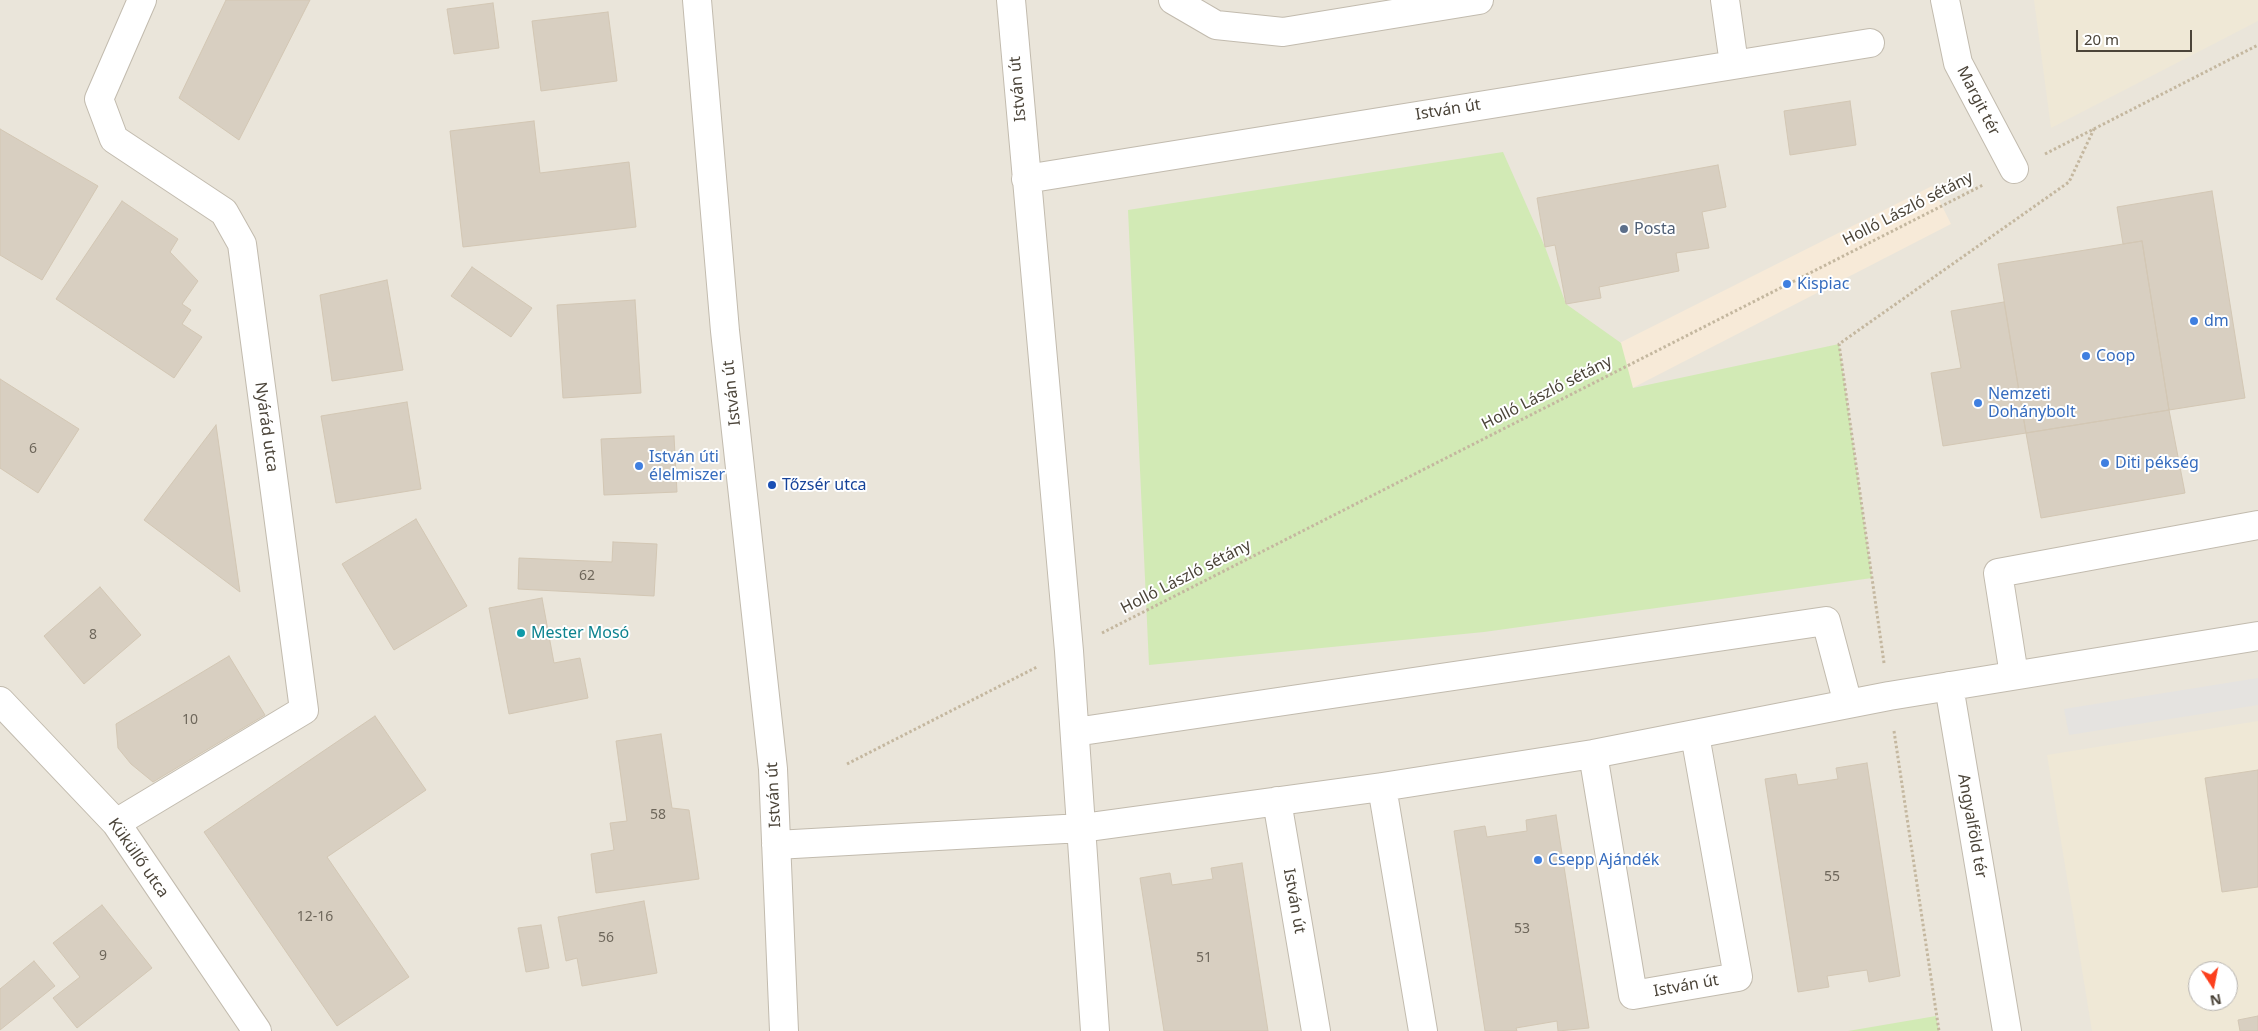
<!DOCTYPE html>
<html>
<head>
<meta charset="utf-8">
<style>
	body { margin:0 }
	#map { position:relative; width:2258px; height:1031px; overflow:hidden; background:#f6f3ec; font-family:"Noto Sans",sans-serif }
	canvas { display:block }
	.north { position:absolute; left:2188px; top:961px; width:50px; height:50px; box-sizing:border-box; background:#fff; border:1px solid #b7b4b0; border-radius:50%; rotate:169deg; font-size:14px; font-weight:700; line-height:20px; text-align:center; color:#4b4439 }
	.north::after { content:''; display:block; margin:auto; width:18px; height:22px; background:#fc3f1d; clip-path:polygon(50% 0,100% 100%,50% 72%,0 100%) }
	.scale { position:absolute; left:2076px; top:30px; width:116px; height:22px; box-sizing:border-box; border:2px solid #4b4439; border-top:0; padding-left:6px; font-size:15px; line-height:18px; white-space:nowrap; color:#4b4439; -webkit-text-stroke:4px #fff; paint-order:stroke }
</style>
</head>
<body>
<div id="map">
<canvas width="2258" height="1031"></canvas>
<div class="north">N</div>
<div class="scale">20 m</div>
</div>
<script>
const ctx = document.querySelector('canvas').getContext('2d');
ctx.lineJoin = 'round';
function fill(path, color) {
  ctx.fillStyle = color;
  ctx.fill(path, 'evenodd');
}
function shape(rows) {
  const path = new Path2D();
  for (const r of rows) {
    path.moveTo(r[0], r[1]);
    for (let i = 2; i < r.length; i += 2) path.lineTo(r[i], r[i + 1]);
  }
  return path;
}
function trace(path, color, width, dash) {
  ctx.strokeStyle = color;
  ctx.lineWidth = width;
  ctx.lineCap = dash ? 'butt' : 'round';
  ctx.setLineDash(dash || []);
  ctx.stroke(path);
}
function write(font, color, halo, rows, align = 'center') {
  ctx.font = font + ' "Noto Sans",sans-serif';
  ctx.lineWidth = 4;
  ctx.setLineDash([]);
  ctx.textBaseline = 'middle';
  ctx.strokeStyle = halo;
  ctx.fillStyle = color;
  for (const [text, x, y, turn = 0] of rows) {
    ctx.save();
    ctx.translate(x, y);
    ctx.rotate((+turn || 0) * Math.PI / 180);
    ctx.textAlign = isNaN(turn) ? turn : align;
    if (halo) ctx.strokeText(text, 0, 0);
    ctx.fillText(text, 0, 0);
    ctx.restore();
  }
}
fill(shape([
	[0,0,2258,0,2258,1031,0,1031],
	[2198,971,2228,971,2228,1001,2198,1001]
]), '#eae5da');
fill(shape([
	[1932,186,1951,224,1547,432,1526,390]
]), '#f7ead8');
fill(shape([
	[2034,0,2258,0,2258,21,2051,128],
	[2258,721,2258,1031,2092,1031,2047,755],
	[2198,971,2228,971,2228,1001,2198,1001]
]), '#efe8d6');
fill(shape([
	[1503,152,1545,247,1566,304,1621,343,1633,388,1839,344,1872,578,1484,632,1149,665,1128,210],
	[1936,1016,1939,1031,1848,1031]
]), '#d2eab5');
fill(shape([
	[2258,678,2258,705,2069,735,2064,709]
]), '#e5e3e0');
const building = shape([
	[226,0,310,0,239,140,179,98,226,0],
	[493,3,499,48,454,54,447,9,493,3],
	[608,12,617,81,541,91,532,21,608,12],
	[1850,101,1856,145,1790,155,1784,111,1850,101],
	[534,121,540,173,629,162,636,227,463,247,450,131,534,121],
	[0,129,98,186,42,280,0,255,0,129],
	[1718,165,1726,207,1702,212,1709,248,1676,253,1679,271,1599,287,1601,298,1566,304,1555,245,1545,247,1537,198,1718,165],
	[2212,191,2245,398,2169,410,2142,241,2123,244,2117,207,2212,191],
	[122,201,178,239,170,252,198,281,182,304,191,310,182,324,202,337,174,378,56,299,122,201],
	[2142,241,2169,410,2026,433,1998,264,2142,241],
	[472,267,532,308,511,337,451,296,472,267],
	[387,280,403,370,332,381,320,295,387,280],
	[635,300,641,393,563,398,557,305,635,300],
	[2004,302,2026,433,1943,446,1931,373,1961,368,1951,311,2004,302],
	[0,379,79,429,38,493,0,468,0,379],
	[407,402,421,489,336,503,321,416,407,402],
	[2169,410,2185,493,2041,518,2026,433,2169,410],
	[216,425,240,592,144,520,216,425],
	[674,436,677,492,604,495,601,439,674,436],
	[416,519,467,606,394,650,342,564,416,519],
	[613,542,657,544,654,596,518,589,519,558,612,562,613,542],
	[100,587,141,635,84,684,44,636,100,587],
	[542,598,554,663,580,658,588,698,509,714,489,608,542,598],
	[229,656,265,715,153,782,131,764,118,748,116,724,229,656],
	[375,716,426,790,327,857,409,977,337,1026,204,832,375,716],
	[661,734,672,808,689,810,699,879,596,893,591,854,614,850,610,823,627,821,616,741,661,734],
	[1867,763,1900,976,1869,982,1867,970,1827,976,1829,987,1798,992,1765,779,1796,774,1798,785,1838,779,1836,768,1867,763],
	[2258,770,2258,887,2222,892,2205,778,2258,770],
	[1556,815,1589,1028,1558,1031,1557,1021,1516,1028,1517,1031,1485,1031,1454,831,1485,826,1487,837,1527,831,1526,820,1556,815],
	[1242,863,1268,1031,1164,1031,1140,878,1170,873,1172,885,1213,879,1211,868,1242,863],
	[644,901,657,973,582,986,577,958,566,961,558,917,644,901],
	[102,905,152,968,77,1028,53,998,80,977,53,943,102,905],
	[541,925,549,968,526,972,518,928,541,925],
	[34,961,55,986,0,1030,0,989,34,961],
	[2258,1016,2258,1031,2240,1031,2238,1020,2258,1016]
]);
fill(building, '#d8cfc1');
trace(building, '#d3c7b4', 1);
const minor = shape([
	[697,0,725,331,773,769,784,1031],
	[1011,0,1069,651,1095,1031],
	[1173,0,1216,25,1283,32,1479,0],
	[1725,0,1734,64],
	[1945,0,1958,63,2014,169],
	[1026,179,1870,43],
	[2014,675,1998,573,2258,525],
	[1949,686,2007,1031],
	[0,701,116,823,257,1031],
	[1075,732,1826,621,1848,704],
	[1593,754,1633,995,1738,977,1695,735],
	[1382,787,1423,1031],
	[1277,801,1316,1031],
	[116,823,304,710,242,244,224,212,114,139,99,99,142,0],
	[776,845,1082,828,1382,787,1593,754,1889,696,2258,636]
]);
trace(minor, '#c2bbae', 30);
trace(shape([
	[2045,154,2258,45],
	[1102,633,1983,185],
	[1884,663,1839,344,2069,182,2094,129],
	[1894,731,1939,1031],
	[847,764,1037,667]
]), '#c4b79f', 3, [2.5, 2.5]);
trace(minor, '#fff', 28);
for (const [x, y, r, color] of [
	[1624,229,5,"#5c6f8a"],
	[1787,284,5,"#3f7fe0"],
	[2194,321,5,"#3f7fe0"],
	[2086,356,5,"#3f7fe0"],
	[1978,403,5,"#3f7fe0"],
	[2105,463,5,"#3f7fe0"],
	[639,466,5,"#3f7fe0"],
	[772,485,5,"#1a4fb4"],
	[521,633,5,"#0f9aa8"],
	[1538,860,5,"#3f7fe0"]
]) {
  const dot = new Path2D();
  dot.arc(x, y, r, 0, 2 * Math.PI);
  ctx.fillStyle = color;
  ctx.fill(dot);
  trace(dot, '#fff', 2);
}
write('14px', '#6e675b', null, [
	["6",33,449],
	["62",587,576],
	["8",93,635],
	["10",190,720],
	["58",658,815],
	["55",1832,877],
	["12-16",315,917],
	["53",1522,929],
	["56",606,938],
	["9",103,956],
	["51",1204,958]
]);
write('16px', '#4b4439', '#fff', [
	["István út",1018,89,-95],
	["Margit tér",1978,101,63],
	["István út",1448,110,-9],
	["Holló László sétány",1908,209,-27],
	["István út",732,393,-96],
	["Holló László sétány",1547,393,-27],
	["Nyárád utca",266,427,82],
	["Holló László sétány",1186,577,-27],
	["István út",774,795,-93],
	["Angyalföld tér",1972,826,80],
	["Küküllő utca",138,858,55],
	["István út",1294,901,80],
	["István út",1686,986,-10]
]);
write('16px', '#4e5e75', '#fff', [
	["Posta",1634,229]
], 'left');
write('16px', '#366cbe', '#fff', [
	["Kispiac",1797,284],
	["dm",2204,321],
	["Coop",2096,356],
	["Nemzeti",1988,394],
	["Dohánybolt",1988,412],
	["István úti",649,457],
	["élelmiszer",649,475],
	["Diti pékség",2115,463],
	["Csepp Ajándék",1548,860]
], 'left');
write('16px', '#164399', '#fff', [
	["Tőzsér utca",782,485]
], 'left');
write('16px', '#0d838f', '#fff', [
	["Mester Mosó",531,633]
], 'left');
</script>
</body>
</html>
